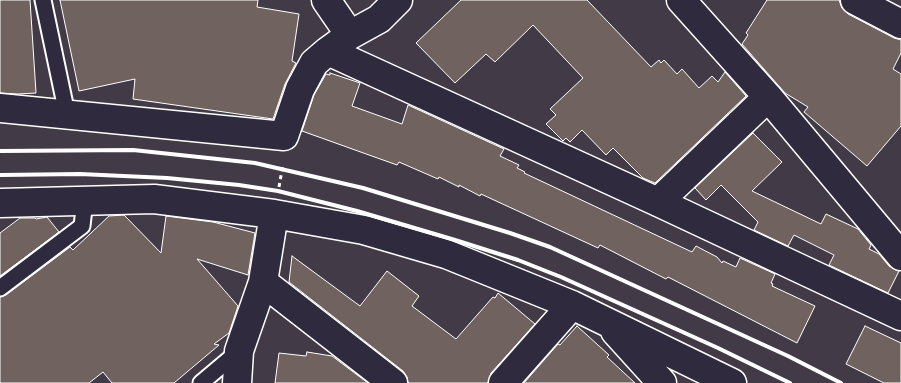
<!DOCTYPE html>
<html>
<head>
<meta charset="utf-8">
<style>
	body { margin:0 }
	canvas { display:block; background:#423b47 }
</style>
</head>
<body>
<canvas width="901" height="383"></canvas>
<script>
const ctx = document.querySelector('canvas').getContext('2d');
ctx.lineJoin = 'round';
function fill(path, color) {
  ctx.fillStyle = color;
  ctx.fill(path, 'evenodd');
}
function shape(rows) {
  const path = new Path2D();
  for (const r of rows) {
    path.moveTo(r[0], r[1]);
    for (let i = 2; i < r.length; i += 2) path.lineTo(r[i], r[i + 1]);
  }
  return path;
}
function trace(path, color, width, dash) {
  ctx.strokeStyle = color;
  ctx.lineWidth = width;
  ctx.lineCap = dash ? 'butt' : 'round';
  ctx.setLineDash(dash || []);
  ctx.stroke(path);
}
const building = shape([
	[0,0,30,0,36,93,18,94,0,93,0,0],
	[60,0,258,0,257,7,299,14,292,61,296,63,285,84,273,119,133,99,135,79,79,91,60,0],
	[461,0,587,0,651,67,659,60,661,63,664,60,677,74,682,69,699,88,712,76,718,82,725,72,746,96,655,183,643,178,613,148,606,155,582,130,570,142,566,138,563,141,546,124,556,115,550,109,583,78,533,25,495,62,486,54,455,83,416,43,461,0],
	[767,0,839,0,842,8,848,14,894,38,901,40,901,53,893,69,901,74,901,126,867,166,804,112,808,107,785,93,742,44,748,35,746,33,767,0],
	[330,73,360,83,352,106,402,124,408,105,504,149,500,156,519,165,517,168,525,172,524,173,692,252,696,246,717,257,722,263,723,261,736,267,740,258,775,274,771,283,773,284,772,286,815,306,797,343,668,277,666,279,600,245,598,248,481,194,480,196,459,185,459,187,439,177,438,179,399,162,397,165,302,131,314,95,326,74,330,75,330,73],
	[753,133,782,162,752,191,821,224,826,214,858,229,871,245,869,249,879,254,889,266,899,271,888,293,829,265,834,255,794,235,788,246,754,230,758,222,721,185,706,200,695,188,753,133],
	[124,215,161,253,166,216,213,222,255,233,248,275,197,259,238,306,229,333,214,344,219,345,174,383,112,383,103,372,89,383,0,383,0,297,6,295,70,247,73,250,109,216,124,215],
	[47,217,59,232,0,276,0,233,20,218,35,218,36,219,47,217],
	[292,256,360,306,387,271,419,296,412,306,456,339,493,297,495,298,498,293,535,324,491,373,488,383,408,383,407,377,403,371,289,282,292,256],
	[577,326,609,355,607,357,635,383,524,383,558,344,560,345,577,326],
	[865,326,901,343,901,383,884,383,846,364,865,326],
	[307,352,332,356,368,383,275,383,279,353,306,356,307,352]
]);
fill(building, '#70625e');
trace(building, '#fff', 1);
const service = shape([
	[43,0,67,114],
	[0,288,82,226,85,200],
	[201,383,239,351]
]);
const minor = shape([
	[326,0,350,35],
	[681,0,768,97,901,256],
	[855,0,901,24],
	[328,51,658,202,901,316],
	[0,108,284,136,300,89,314,63,328,51,350,35,379,19,398,0],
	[658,202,768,97],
	[0,203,154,199,274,214,364,230,446,254,572,305,732,383],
	[263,282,393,383],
	[615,331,662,383],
	[237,383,239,351,263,282,274,214],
	[503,383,572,305]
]);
trace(service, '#fff', 19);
trace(minor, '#fff', 31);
trace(shape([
	[279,187,283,164]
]), '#fff', 3, [4, 4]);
trace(service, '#2f2a3d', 15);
trace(minor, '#2f2a3d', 28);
trace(shape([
	[0,151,133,150,255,163,363,188,510,233,550,247,788,356,841,383],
	[0,175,80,174,167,178,239,185,278,191,357,211,455,240,518,260,561,277,718,348,790,383]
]), '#fff', 4);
</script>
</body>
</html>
